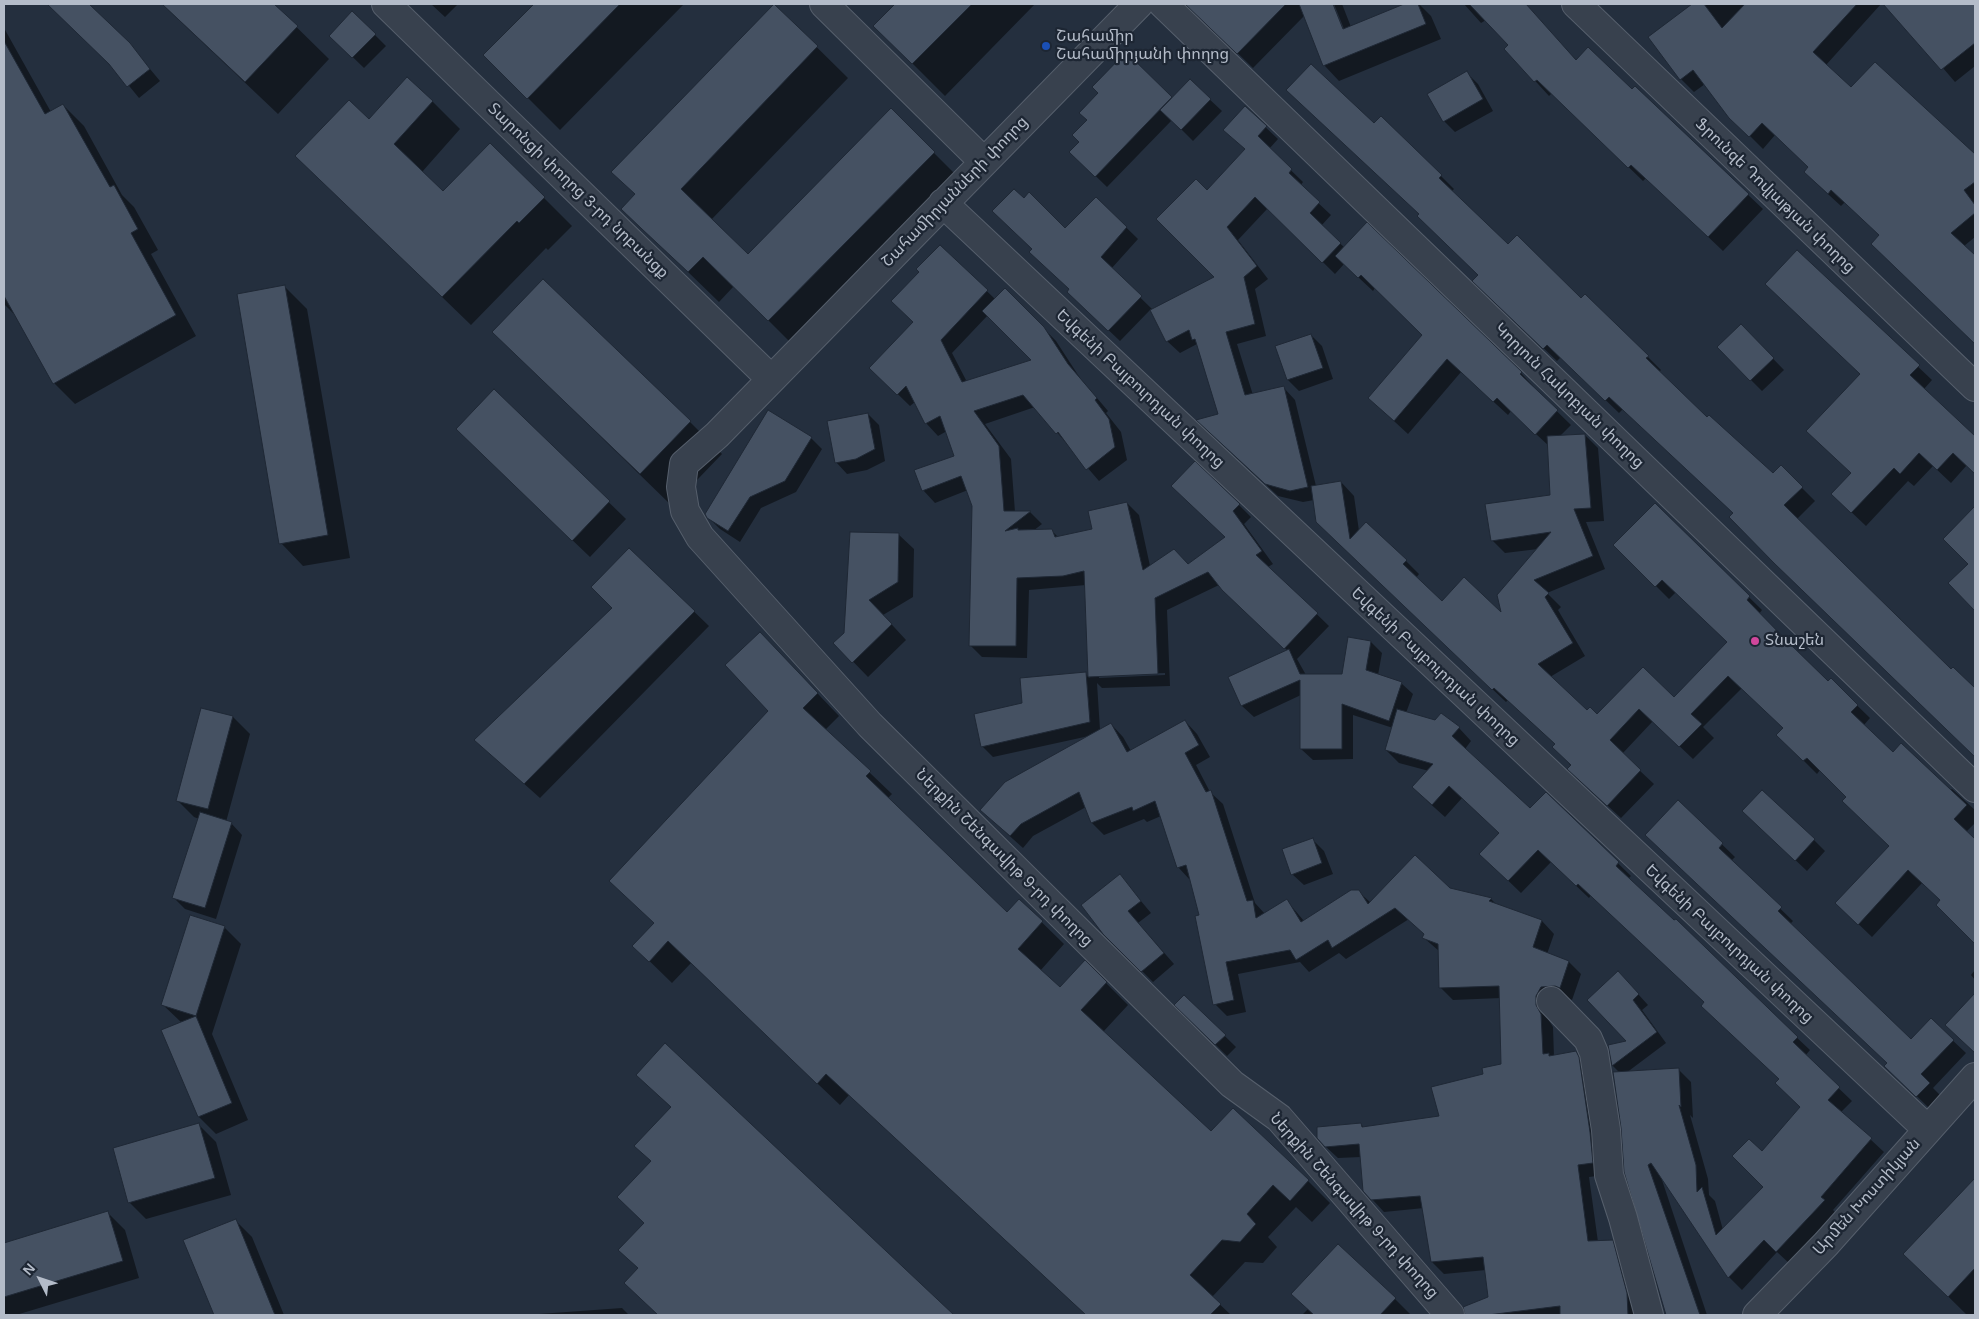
<!DOCTYPE html>
<html>
<head>
<meta charset="utf-8">
<style>
	body { margin:0 }
	#map { position:relative; width:1979px; height:1319px; overflow:hidden; background:#242f3e; font-family:Arial,sans-serif }
	canvas { display:block }
	.frame { position:absolute; inset:0; border:5px solid #b4bcc9; pointer-events:none }
	.north { position:absolute; left:15px; top:1254px; width:50px; height:50px; -webkit-text-stroke:4px #1d2633; paint-order:stroke; rotate:311deg; font-size:14px; font-weight:700; line-height:20px; text-align:center; color:#b4bcc9 }
	.north::after { content:''; display:block; margin:auto; width:18px; height:22px; background:#b4bcc9; clip-path:polygon(50% 0,100% 100%,50% 72%,0 100%) }
</style>
</head>
<body>
<div id="map">
<canvas width="1979" height="1319"></canvas>
<div class="frame"></div>
<div class="north">N</div>
</div>
<script>
const ctx = document.querySelector('canvas').getContext('2d');
ctx.lineJoin = 'round';
function fill(path, color) {
  ctx.fillStyle = color;
  ctx.fill(path, 'evenodd');
}
function shape(rows) {
  const path = new Path2D();
  for (const r of rows) {
    path.moveTo(r[0], r[1]);
    for (let i = 2; i < r.length; i += 2) path.lineTo(r[i], r[i + 1]);
  }
  return path;
}
function trace(path, color, width, dash) {
  ctx.strokeStyle = color;
  ctx.lineWidth = width;
  ctx.lineCap = dash ? 'butt' : 'round';
  ctx.setLineDash(dash || []);
  ctx.stroke(path);
}
function write(font, color, halo, rows, align = 'center') {
  ctx.font = font + ' Arial,"Noto Sans Armenian",sans-serif';
  ctx.lineWidth = 4.5;
  ctx.setLineDash([]);
  ctx.textBaseline = 'middle';
  ctx.strokeStyle = halo;
  ctx.fillStyle = color;
  for (const [text, x, y, turn = 0] of rows) {
    ctx.save();
    ctx.translate(x, y);
    ctx.rotate((+turn || 0) * Math.PI / 180);
    ctx.textAlign = isNaN(turn) ? turn : align;
    if (halo) ctx.strokeText(text, 0, 0);
    ctx.fillText(text, 0, 0);
    ctx.restore();
  }
}
fill(shape([
	[48,4,86,4,140,57,160,81,139,98,112,65],
	[162,4,273,4,329,59,278,114],
	[431,4,458,4,445,17],
	[535,4,684,4,560,130,485,55],
	[897,4,1035,4,945,96,875,26],
	[1191,4,1332,4,1344,35,1346,34,1334,4,1342,4,1351,27,1407,4,1419,4,1431,16,1441,39,1339,81,1324,65,1305,15,1253,68,1189,6],
	[1464,4,1524,4,1577,61,1632,91,1635,88,1763,209,1723,251,1646,178,1643,181,1552,93,1549,96,1506,49,1510,45,1486,20,1481,23],
	[1694,4,1755,4,1766,13,1775,4,1881,4,1826,65,1851,89,1875,63,1975,156,1975,237,1964,246,1975,257,1975,343,1955,323,1881,236,1845,202,1841,206,1818,185,1810,168,1775,135,1763,149,1744,130,1705,84,1694,92,1681,79,1650,37],
	[1883,4,1912,4,1920,12,1930,4,1975,4,1975,66,1955,82,1918,39],
	[774,5,848,78,711,220,748,256,891,110,964,183,799,351,734,286,719,302,623,209,636,195],
	[4,28,51,112,63,105,84,126,122,195,134,207,158,250,151,254,196,336,75,404,54,383,18,318,4,304],
	[375,35,386,46,364,68,331,36],
	[1126,54,1172,99,1190,81,1222,111,1193,141,1172,120,1107,187,1071,152,1080,142,1100,93],
	[1466,72,1478,84,1493,111,1455,132,1444,121],
	[432,101,460,129,422,172,443,193,544,198,572,226,548,250,546,248,471,325,325,184,369,121],
	[1245,108,1278,139,1269,149,1303,182,1300,186,1331,215,1321,226,1345,248,1521,373,1534,387,1533,388,1571,425,1560,436,1585,435,1598,448,1604,521,1586,522,1605,569,1547,593,1561,607,1558,610,1585,656,1550,677,1587,712,1597,716,1674,699,1728,643,1676,592,1669,599,1615,545,1655,505,1762,610,1759,614,1829,682,1831,680,1870,718,1863,726,1893,754,1949,791,1952,789,1975,810,1975,823,1966,832,1975,841,1975,943,1937,905,1942,901,1922,883,1872,937,1850,916,1891,846,1848,797,1820,770,1817,774,1778,735,1784,728,1742,688,1703,727,1714,738,1693,759,1653,721,1622,754,1654,784,1621,818,1582,782,1556,745,1508,700,1506,702,1330,535,1314,500,1303,502,1278,496,1210,432,1219,414,1197,344,1180,353,1167,341,1151,309,1120,341,1080,303,1071,290,1065,229,1096,198,1138,239,1111,269,1153,310,1216,278,1207,192,1246,150],
	[1268,208,1335,274,1344,264,1373,291,1375,288,1424,335,1369,398,1408,434,1461,372,1508,415,1511,411,1549,446,1552,496,1492,540,1505,553,1538,549,1503,615,1442,602,1416,578,1419,574,1406,561,1359,531,1354,496,1341,482,1316,486,1295,400,1283,387,1253,395,1237,344,1266,336,1255,289,1268,279,1238,240],
	[1374,125,1441,176,1454,189,1451,192,1508,246,1581,300,1648,357,1661,370,1659,372,1707,419,1773,475,1781,467,1815,501,1797,519,1951,670,1953,668,1975,689,1975,756,1789,576,1735,513,1623,409,1619,413,1561,357,1557,361,1487,294,1480,275,1420,214],
	[940,246,995,299,1005,289,1056,341,1080,378,1108,411,1106,413,1121,432,1127,460,1099,481,1035,407,985,424,1011,459,1015,512,1030,512,1042,524,1033,531,1051,530,1059,538,1094,530,1127,503,1139,515,1150,566,1189,565,1226,537,1185,498,1239,505,1251,517,1244,524,1273,564,1268,567,1329,626,1297,659,1306,675,1343,675,1371,642,1382,653,1378,675,1401,683,1413,694,1406,713,1459,728,1471,741,1465,749,1530,810,1546,793,1631,876,1628,879,1810,1050,1805,1056,1852,1101,1841,1112,1884,1152,1833,1210,1837,1214,1790,1264,1777,1252,1742,1290,1729,1277,1660,1174,1707,1315,1668,1315,1626,1172,1620,1073,1613,1066,1609,1046,1628,1042,1628,983,1648,1005,1642,1010,1666,1043,1626,1073,1679,1070,1691,1082,1693,1118,1690,1115,1708,1179,1709,1195,1715,1201,1723,1230,1765,1187,1762,1153,1802,1108,1780,1080,1706,1003,1591,895,1589,898,1551,862,1521,893,1493,866,1500,833,1462,798,1445,817,1426,800,1429,771,1399,763,1386,750,1393,728,1353,715,1353,759,1313,760,1301,749,1301,695,1254,717,1242,706,1230,678,1288,651,1219,585,1167,610,1170,686,1102,688,1097,683,1100,730,1111,724,1123,737,1131,751,1185,721,1197,734,1210,757,1196,765,1210,792,1223,804,1255,903,1265,914,1287,901,1304,921,1359,892,1371,903,1449,889,1491,899,1497,905,1542,921,1554,934,1547,954,1569,962,1581,974,1572,1000,1568,998,1553,999,1548,1009,1548,1019,1553,1027,1554,1057,1576,1052,1588,1065,1604,1175,1589,1177,1598,1242,1612,1242,1625,1254,1641,1315,1467,1315,1465,1308,1490,1298,1486,1270,1444,1274,1432,1262,1424,1208,1384,1212,1372,1199,1361,1157,1338,1158,1325,1146,1361,1124,1364,1128,1441,1117,1484,1075,1503,1065,1501,998,1453,1000,1440,987,1439,951,1424,938,1425,934,1409,919,1346,959,1339,953,1309,972,1300,962,1238,974,1246,1012,1227,1016,1215,1004,1201,916,1190,880,1178,867,1161,816,1147,822,1144,819,1104,835,1092,823,1086,807,1033,836,1023,848,994,822,1089,736,993,757,982,746,1023,704,1086,674,1090,678,1086,585,1029,590,1027,658,982,657,970,645,973,506,968,490,935,503,923,490,956,456,947,431,938,436,926,423,915,402,910,406,871,368,914,323,921,272],
	[988,315,1034,360,967,382,952,353],
	[1165,673,1165,675,1099,678,1099,675],
	[1797,252,1932,380,1924,389,1975,438,1975,473,1967,465,1951,483,1933,466,1914,486,1908,481,1866,526,1846,507,1852,473,1861,374],
	[285,287,307,309,350,558,303,566,281,543],
	[493,332,690,422,722,454,672,506],
	[1311,335,1322,346,1333,379,1299,391,1288,380],
	[1752,337,1784,370,1762,391,1751,380],
	[494,391,626,519,590,557,474,446],
	[868,414,879,425,885,461,867,470,847,474,836,462],
	[811,438,822,449,796,492,761,508,740,542,720,529,708,517],
	[1975,507,1975,610,1950,583,1969,564,1944,539],
	[898,534,914,549,913,597,883,615,906,640,868,677,835,643,845,633],
	[629,549,709,626,540,798,475,740,614,608],
	[782,656,839,716,825,730,892,794,888,798,1007,913,1019,900,1064,944,1040,971,1060,989,1085,962,1128,1005,1103,1032,1211,1133,1308,1181,1330,1203,1312,1222,1296,1207,1268,1237,1277,1247,1263,1263,1245,1262,1212,1297,1231,1315,1086,1315,849,1095,840,1105,691,963,672,983,634,946,655,924,770,711],
	[233,717,250,734,226,822,231,823,242,835,216,919,185,909,174,898,199,819,194,817,177,800],
	[1678,802,1735,857,1731,861,1793,921,1790,924,1911,1040,1931,1020,1966,1053,1933,1088,1942,1097,1929,1108,1886,1066,1889,1063],
	[1755,822,1814,840,1825,851,1807,871],
	[1312,839,1324,851,1333,874,1304,885,1292,874],
	[1120,876,1151,913,1138,923,1174,964,1153,982,1104,933],
	[224,927,241,944,212,1034,248,1120,216,1134,199,1117,182,1023,162,1004],
	[1975,970,1975,980,1971,975],
	[1975,994,1975,1053,1946,1025],
	[1184,996,1236,1047,1227,1056,1176,1005],
	[665,1045,952,1315,659,1315,648,1305,639,1269,652,1162,672,1108,660,1097],
	[199,1125,216,1142,231,1195,146,1219,129,1202],
	[1975,1180,1975,1315,1967,1315,1905,1254],
	[108,1213,125,1230,139,1278,16,1315,4,1315,4,1244],
	[235,1220,252,1237,284,1315,215,1315,185,1241],
	[1338,1246,1395,1299,1411,1315,1302,1315,1308,1309],
	[622,1308,629,1315,539,1315,539,1314]
]), '#0007');
const building = shape([
	[47,4,89,4,130,43,150,69,127,87,109,64,47,4],
	[162,4,274,4,298,26,245,82,162,4],
	[534,4,620,4,527,99,483,55,534,4],
	[774,4,818,46,681,189,748,254,891,108,935,152,768,321,703,257,688,272,642,229,621,209,635,194,611,172,774,4],
	[895,4,972,4,912,64,873,26,895,4],
	[1185,4,1286,4,1237,54,1185,4],
	[1299,4,1333,4,1343,29,1404,4,1418,4,1426,24,1323,66,1299,4],
	[1469,4,1526,4,1576,60,1588,47,1632,89,1635,86,1749,194,1708,237,1631,165,1628,168,1537,80,1534,82,1504,49,1508,45,1469,4],
	[1692,4,1704,4,1722,28,1745,4,1857,4,1813,52,1851,87,1875,62,1975,154,1975,182,1964,190,1975,205,1975,213,1951,233,1975,255,1975,344,1871,244,1879,235,1831,190,1828,194,1804,172,1808,167,1762,123,1749,137,1729,118,1693,70,1680,80,1648,37,1692,4],
	[1883,4,1975,4,1975,43,1941,70,1883,4],
	[352,11,376,34,352,58,329,36,352,11],
	[4,41,45,114,63,104,110,187,114,185,138,229,131,233,176,315,53,384,4,296,4,41],
	[1126,52,1172,97,1095,177,1069,152,1079,142,1072,135,1087,120,1079,113,1098,93,1092,87,1126,52],
	[1311,64,1374,123,1381,116,1442,175,1439,178,1508,244,1517,235,1581,298,1585,294,1649,356,1646,358,1707,417,1709,415,1773,473,1781,465,1803,487,1784,505,1951,669,1953,667,1975,688,1975,757,1774,563,1729,517,1733,513,1609,397,1605,401,1547,345,1543,349,1472,281,1478,275,1417,216,1419,214,1286,90,1311,64],
	[1467,71,1483,99,1443,122,1427,94,1467,71],
	[407,77,433,101,394,144,443,191,490,143,545,197,519,223,517,221,442,297,295,156,349,100,369,119,407,77],
	[1190,79,1211,99,1181,130,1160,110,1190,79],
	[1245,106,1267,126,1258,136,1292,169,1289,173,1320,202,1310,213,1341,243,1322,263,1255,197,1227,227,1257,266,1244,277,1255,324,1226,332,1245,395,1284,386,1308,487,1290,491,1265,484,1196,420,1218,414,1195,339,1192,340,1189,330,1166,342,1150,310,1214,277,1156,219,1196,179,1207,190,1245,149,1223,130,1245,106],
	[1014,189,1024,198,1029,192,1065,228,1096,197,1127,227,1101,257,1142,296,1108,331,1067,292,1069,289,1029,252,1032,249,992,211,1014,189],
	[1367,222,1522,372,1520,374,1558,410,1535,435,1497,398,1493,402,1447,359,1394,421,1368,398,1422,335,1361,275,1358,278,1335,256,1367,222],
	[940,245,988,290,941,340,962,382,1031,360,982,311,1005,288,1044,327,1068,364,1097,398,1095,400,1109,419,1115,447,1086,470,1058,432,1056,434,1023,395,974,411,999,446,1004,511,1031,511,1005,531,1018,528,1018,530,1052,529,1055,537,1092,529,1088,511,1127,502,1143,570,1174,549,1188,564,1225,537,1171,486,1195,461,1240,504,1233,511,1262,551,1256,555,1318,613,1284,649,1222,590,1208,572,1155,598,1158,674,1088,677,1084,571,1063,576,1017,578,1016,646,969,646,972,506,961,476,922,491,914,470,954,456,940,416,925,424,906,386,897,395,869,368,913,322,891,301,919,272,916,269,940,245],
	[1797,250,1920,365,1910,375,1975,436,1975,474,1953,453,1937,470,1919,453,1900,474,1894,468,1851,513,1831,494,1851,473,1806,431,1860,374,1765,284,1797,250],
	[543,279,691,421,640,474,492,332,543,279],
	[285,285,328,535,279,544,237,294,285,285],
	[1741,324,1774,358,1750,381,1717,347,1741,324],
	[1311,334,1323,368,1287,380,1275,346,1311,334],
	[494,389,610,501,572,541,456,429,494,389],
	[768,410,812,437,785,481,750,497,728,531,707,518,705,514,768,410],
	[868,413,875,449,856,459,835,463,827,421,868,413],
	[1585,434,1591,508,1574,509,1593,556,1534,580,1549,593,1545,597,1573,643,1538,664,1587,710,1590,707,1597,714,1643,667,1674,697,1727,642,1662,580,1655,587,1613,545,1655,503,1750,596,1747,600,1787,641,1828,681,1831,678,1858,705,1851,712,1893,752,1901,743,1967,805,1954,819,1975,839,1975,944,1936,905,1940,900,1908,870,1858,925,1835,903,1889,846,1842,801,1846,797,1807,758,1803,761,1776,735,1783,728,1728,676,1691,714,1702,724,1679,747,1639,709,1610,740,1641,770,1607,806,1567,769,1571,765,1552,747,1555,744,1494,688,1492,690,1316,522,1311,486,1341,481,1350,539,1366,522,1407,560,1403,564,1442,601,1464,577,1501,612,1497,595,1551,532,1491,541,1485,504,1550,495,1547,436,1585,434],
	[1975,506,1975,611,1948,583,1968,564,1943,539,1975,506],
	[850,532,899,533,898,582,869,600,892,624,852,663,833,643,844,633,850,532],
	[629,548,695,611,524,784,474,740,612,608,591,587,629,548],
	[760,632,818,693,803,708,871,771,866,776,1007,912,1019,899,1043,921,1018,949,1060,987,1085,960,1107,982,1081,1010,1211,1131,1233,1108,1309,1180,1290,1201,1273,1185,1247,1214,1256,1224,1240,1242,1222,1240,1190,1275,1221,1304,1210,1315,1086,1315,826,1074,817,1084,668,941,649,962,632,946,654,923,609,881,768,711,725,665,760,632],
	[1348,637,1371,641,1366,670,1402,682,1389,721,1342,704,1342,749,1300,749,1300,680,1241,706,1228,677,1289,649,1300,674,1342,674,1348,637],
	[1086,672,1090,722,981,747,974,714,1022,703,1020,678,1086,672],
	[201,708,233,716,208,809,176,801,201,708],
	[1397,709,1435,720,1441,713,1460,727,1452,736,1530,808,1546,792,1619,862,1616,866,1674,920,1676,919,1798,1037,1793,1042,1840,1087,1828,1100,1872,1138,1821,1197,1825,1200,1776,1252,1764,1240,1728,1278,1651,1163,1648,1165,1700,1315,1666,1315,1624,1172,1621,1128,1613,1072,1679,1068,1681,1107,1679,1105,1696,1165,1697,1192,1702,1187,1716,1235,1763,1187,1732,1156,1749,1139,1762,1151,1800,1107,1775,1083,1779,1079,1701,1006,1704,1002,1578,884,1576,886,1538,850,1508,881,1479,854,1499,833,1449,786,1432,805,1412,787,1433,764,1385,750,1397,709],
	[1185,720,1199,745,1185,753,1206,792,1211,790,1247,901,1253,900,1256,918,1287,899,1301,922,1351,890,1359,890,1368,904,1415,855,1450,888,1492,898,1489,901,1542,920,1533,947,1569,961,1560,988,1555,986,1541,987,1536,996,1536,1005,1541,1014,1543,1054,1549,1053,1549,1056,1576,1051,1579,1057,1590,1132,1593,1163,1578,1165,1588,1241,1613,1240,1627,1293,1628,1315,1560,1315,1560,1306,1488,1315,1465,1315,1463,1307,1488,1297,1483,1257,1431,1262,1420,1196,1371,1200,1363,1191,1359,1144,1325,1147,1317,1138,1317,1127,1361,1123,1362,1127,1439,1116,1431,1087,1483,1074,1482,1068,1501,1064,1499,986,1439,988,1438,944,1422,938,1424,934,1395,908,1332,948,1328,940,1296,960,1290,950,1226,962,1234,1000,1213,1005,1195,916,1199,915,1186,865,1177,868,1155,801,1133,811,1132,807,1091,823,1079,792,1021,824,1010,836,980,810,1005,782,1111,723,1127,752,1185,720],
	[1762,790,1815,839,1795,861,1742,811,1762,790],
	[1678,800,1723,843,1719,848,1782,907,1778,911,1911,1039,1931,1018,1954,1040,1921,1074,1930,1083,1916,1097,1884,1066,1887,1063,1645,835,1678,800],
	[200,812,232,822,205,908,172,898,200,812],
	[1313,838,1322,863,1291,875,1282,849,1313,838],
	[1120,874,1141,901,1128,911,1164,953,1141,972,1103,934,1081,905,1120,874],
	[190,915,225,926,196,1016,161,1005,190,915],
	[1618,971,1639,994,1633,1000,1657,1032,1612,1066,1608,1045,1626,1041,1587,1000,1618,971],
	[1975,993,1975,1053,1945,1025,1975,993],
	[1184,995,1226,1035,1215,1045,1174,1005,1184,995],
	[196,1016,232,1103,198,1117,161,1030,196,1016],
	[665,1043,954,1315,658,1315,624,1283,638,1268,618,1250,644,1223,617,1197,651,1161,634,1146,671,1107,636,1075,665,1043],
	[199,1123,215,1178,128,1203,113,1148,199,1123],
	[1975,1178,1975,1268,1948,1297,1903,1254,1975,1178],
	[108,1211,123,1261,4,1297,4,1243,108,1211],
	[236,1219,275,1315,214,1315,183,1240,236,1219],
	[1338,1244,1396,1298,1380,1315,1314,1315,1291,1294,1338,1244]
]);
fill(building, '#455162');
trace(building, '#1f2835', 1);
const minor = shape([
	[386,4,771,379],
	[824,4,984,162],
	[1139,4,717,435,684,464,681,487,685,511,700,537,870,725,1232,1084,1279,1118,1450,1315],
	[1163,4,1975,788],
	[1576,4,1975,387],
	[943,203,1927,1129],
	[1551,1001,1588,1039,1594,1053,1606,1130,1609,1175,1623,1218,1649,1315],
	[1757,1315,1826,1244,1975,1077]
]);
trace(minor, '#565f6c', 30);
trace(minor, '#38414e', 28);
for (const [x, y, r, color] of [
	[1046,46,5,"#1a4fb4"],
	[1755,641,5,"#d1479c"]
]) {
  const dot = new Path2D();
  dot.arc(x, y, r, 0, 2 * Math.PI);
  ctx.fillStyle = color;
  ctx.fill(dot);
  trace(dot, '#1d2633', 2);
}
write('16px', '#b4bcc9', '#1d2633', [
	["Շահամիր",1056,37],
	["Շահամիրյանի փողոց",1056,55],
	["Տնաշեն",1765,641]
], 'left');
write('16px', '#b4bcc9', '#1d2633', [
	["Տարոնցի փողոց 3-րդ նրբանցք",578,191,44],
	["Շահամիրյանների փողոց",955,192,-46],
	["Ֆրունզե Դովլաթյան փողոց",1775,196,44],
	["Եվգենի Բայբուրդյան փողոց",1140,389,43],
	["Կորյուն Հակոբյան փողոց",1569,396,44],
	["Եվգենի Բայբուրդյան փողոց",1435,667,43],
	["Ներքին Շենգավիթ 9-րդ փողոց",1004,858,45],
	["Եվգենի Բայբուրդյան փողոց",1729,944,43],
	["Արմեն Խոստիկյան",1867,1197,-48],
	["Ներքին Շենգավիթ 9-րդ փողոց",1354,1206,48]
]);
</script>
</body>
</html>
